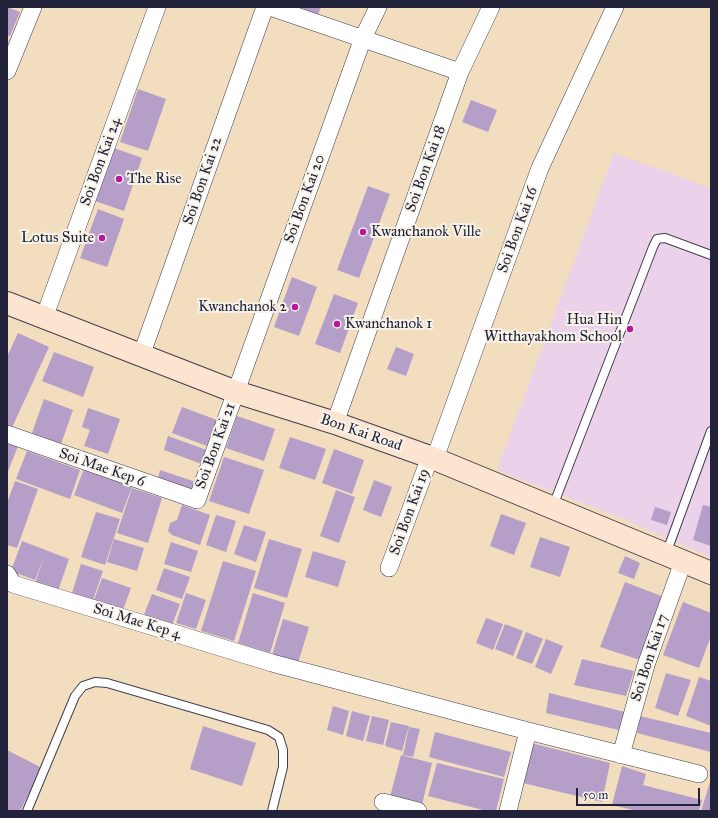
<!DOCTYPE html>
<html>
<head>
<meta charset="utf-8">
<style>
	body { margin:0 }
	#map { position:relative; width:718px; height:818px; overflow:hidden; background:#f3ddbf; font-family:"IM FELL Great Primer",serif }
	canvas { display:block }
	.frame { position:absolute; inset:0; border:8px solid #22223b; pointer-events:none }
	.scale { position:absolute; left:576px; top:788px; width:124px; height:18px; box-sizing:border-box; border:2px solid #22223b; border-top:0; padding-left:5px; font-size:12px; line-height:14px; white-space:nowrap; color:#22223b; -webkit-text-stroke:3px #f7f3e8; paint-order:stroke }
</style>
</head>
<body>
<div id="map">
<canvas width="718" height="818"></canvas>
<div class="frame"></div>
<div class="scale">50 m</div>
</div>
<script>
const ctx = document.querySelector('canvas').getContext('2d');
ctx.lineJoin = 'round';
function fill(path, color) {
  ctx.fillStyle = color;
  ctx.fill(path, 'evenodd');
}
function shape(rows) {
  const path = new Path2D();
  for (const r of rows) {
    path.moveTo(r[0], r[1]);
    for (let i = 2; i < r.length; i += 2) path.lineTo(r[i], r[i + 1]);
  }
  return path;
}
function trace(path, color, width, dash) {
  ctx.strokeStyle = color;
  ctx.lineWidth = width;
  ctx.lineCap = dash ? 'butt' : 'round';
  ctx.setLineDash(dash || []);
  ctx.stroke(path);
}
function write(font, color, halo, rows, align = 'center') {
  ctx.font = font + ' "IM FELL Great Primer",serif';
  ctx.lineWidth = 4;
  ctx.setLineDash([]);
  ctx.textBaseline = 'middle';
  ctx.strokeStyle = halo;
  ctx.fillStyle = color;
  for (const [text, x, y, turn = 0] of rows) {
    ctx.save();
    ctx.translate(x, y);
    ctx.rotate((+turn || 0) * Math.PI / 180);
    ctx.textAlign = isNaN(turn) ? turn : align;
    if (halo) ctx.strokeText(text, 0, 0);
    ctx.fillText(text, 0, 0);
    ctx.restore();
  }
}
fill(shape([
	[614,153,711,188,711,557,626,520,497,470]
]), '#ecd1ea');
fill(shape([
	[7,7,20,12,10,36,7,35],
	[299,7,321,7,318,15],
	[138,89,166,99,148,151,120,142],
	[471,100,497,110,488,132,462,122],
	[114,148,142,158,124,211,95,201],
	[368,186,390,194,359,278,337,270],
	[98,209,124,219,107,267,80,258],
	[292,277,317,287,299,336,274,327],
	[334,294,358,303,340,353,315,344],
	[18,333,49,347,10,432,7,431,7,357],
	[396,347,414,354,406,376,387,369],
	[54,352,94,367,83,397,42,381],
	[44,399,73,410,61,444,32,433],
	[182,407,217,420,207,446,172,433],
	[88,408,120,419,108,454,84,446,90,430,82,427],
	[237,416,275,429,264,461,226,448],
	[168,436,212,452,207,466,164,450],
	[290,437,326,449,315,480,279,468],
	[7,442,18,446,7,474],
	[334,449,364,460,352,494,322,483],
	[27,451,80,470,70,499,16,479],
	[224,457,264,470,249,514,209,501],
	[85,466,133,484,122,513,74,495],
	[160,470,196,482,192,493,157,482],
	[374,480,392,487,381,517,363,510],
	[15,481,38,489,17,548,7,545,7,503],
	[132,488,162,498,148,543,117,533],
	[336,490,355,497,339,543,320,536],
	[182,505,210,515,200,545,172,535,168,531,170,523,177,520],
	[703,505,711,507,711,546,693,540],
	[655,507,671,512,667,525,651,520],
	[96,512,120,519,105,565,81,557],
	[501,514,526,523,514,555,490,546],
	[216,515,236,521,226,552,206,545],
	[244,525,266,532,256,562,234,554],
	[540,537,570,547,560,577,530,567],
	[114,539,144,548,137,571,107,562],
	[269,539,302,549,287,598,254,588],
	[22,541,69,559,58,591,35,583,44,557,35,580,11,571],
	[171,542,198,551,191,572,164,564],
	[313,551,346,561,338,587,305,577],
	[625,556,640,563,634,579,618,573],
	[223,561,256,571,234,641,201,631],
	[81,564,103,571,93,600,72,593],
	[164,568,190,577,182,599,156,590],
	[102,578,131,588,123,610,94,600],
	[625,582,664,597,640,660,600,647],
	[186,593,206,600,196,629,176,623],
	[253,593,285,603,270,653,238,643],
	[152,594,180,604,172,625,144,615],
	[683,602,711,613,711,636,699,668,663,655],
	[486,618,503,624,493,650,476,643],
	[283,619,309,627,298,663,272,655],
	[505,624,523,631,513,656,495,649],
	[526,632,543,639,532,664,516,658],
	[546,639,563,646,551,674,535,667],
	[582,659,634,671,626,696,574,685],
	[666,673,691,680,678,716,655,708],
	[699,677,711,681,711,726,686,716],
	[549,693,629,713,623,731,546,713],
	[333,706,349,711,343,735,327,730],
	[352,711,370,716,363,741,346,736],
	[372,716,389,720,383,745,366,741],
	[640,716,711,733,711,752,637,733],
	[391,722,409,726,402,751,385,746],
	[203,726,256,743,242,786,190,769],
	[409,727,420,729,413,757,403,755],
	[435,732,511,752,504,777,429,757],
	[531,743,610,763,602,802,523,783],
	[7,750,42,768,20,811,7,811],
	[401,755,432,763,422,805,390,797],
	[437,763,504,779,496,811,487,811,428,796],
	[622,766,646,774,643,785,702,800,699,811,637,811,612,805],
	[711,779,711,811,701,811]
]), '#b59ec7');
const lane = shape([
	[553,506,653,247,657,239,665,238,711,255],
	[666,554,711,431],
	[27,811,75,696,83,686,95,682,107,683,268,730,279,737,283,750,283,767,272,811]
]);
const street = shape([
	[270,7,460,72],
	[7,71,33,7],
	[44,318,157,7],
	[141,356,265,7],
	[335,423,460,72,491,7],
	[7,434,197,500,363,38,378,7],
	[435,458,540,168,615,7],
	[389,568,430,457],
	[7,574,13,584,272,663,528,731,699,774],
	[621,755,646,665,683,562],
	[383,802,418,811],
	[508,811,528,731]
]);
const secondary = shape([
	[7,303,236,392,335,423,430,457,711,573]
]);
trace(lane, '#413e4f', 10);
trace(street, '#413e4f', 18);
trace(secondary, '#413e4f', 24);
trace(lane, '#fff', 8);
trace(street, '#fff', 17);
trace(secondary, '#fde4d1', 22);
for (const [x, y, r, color] of [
	[119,179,4,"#b5179e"],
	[363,232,4,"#b5179e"],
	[102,238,4,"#b5179e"],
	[295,307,4,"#b5179e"],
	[337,324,4,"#b5179e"],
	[630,329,4,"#b5179e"]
]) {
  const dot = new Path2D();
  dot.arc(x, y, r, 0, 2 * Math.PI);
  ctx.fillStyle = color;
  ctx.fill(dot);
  trace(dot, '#f7f3e8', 1.5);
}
write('15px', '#22223b', '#f7f3e8', [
	["Soi Bon Kai 24",101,162,-70],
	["Soi Bon Kai 18",426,169,-70],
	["Soi Bon Kai 22",203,181,-71],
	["Soi Bon Kai 20",305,199,-70],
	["Soi Bon Kai 16",518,230,-70],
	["Bon Kai Road",361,433,19],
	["Soi Bon Kai 21",216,446,-70],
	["Soi Mae Kep 6",102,468,19],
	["Soi Bon Kai 19",410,512,-70],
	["Soi Mae Kep 4",137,622,17],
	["Soi Bon Kai 17",650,658,-72]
]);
write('15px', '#22223b', '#f7f3e8', [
	["The Rise",127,179],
	["Kwanchanok Ville",371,232],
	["Lotus Suite",94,238,"right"],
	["Kwanchanok 2",287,307,"right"],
	["Hua Hin",622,320,"right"],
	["Witthayakhom School",622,337,"right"],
	["Kwanchanok 1",345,324]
], 'left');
</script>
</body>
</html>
